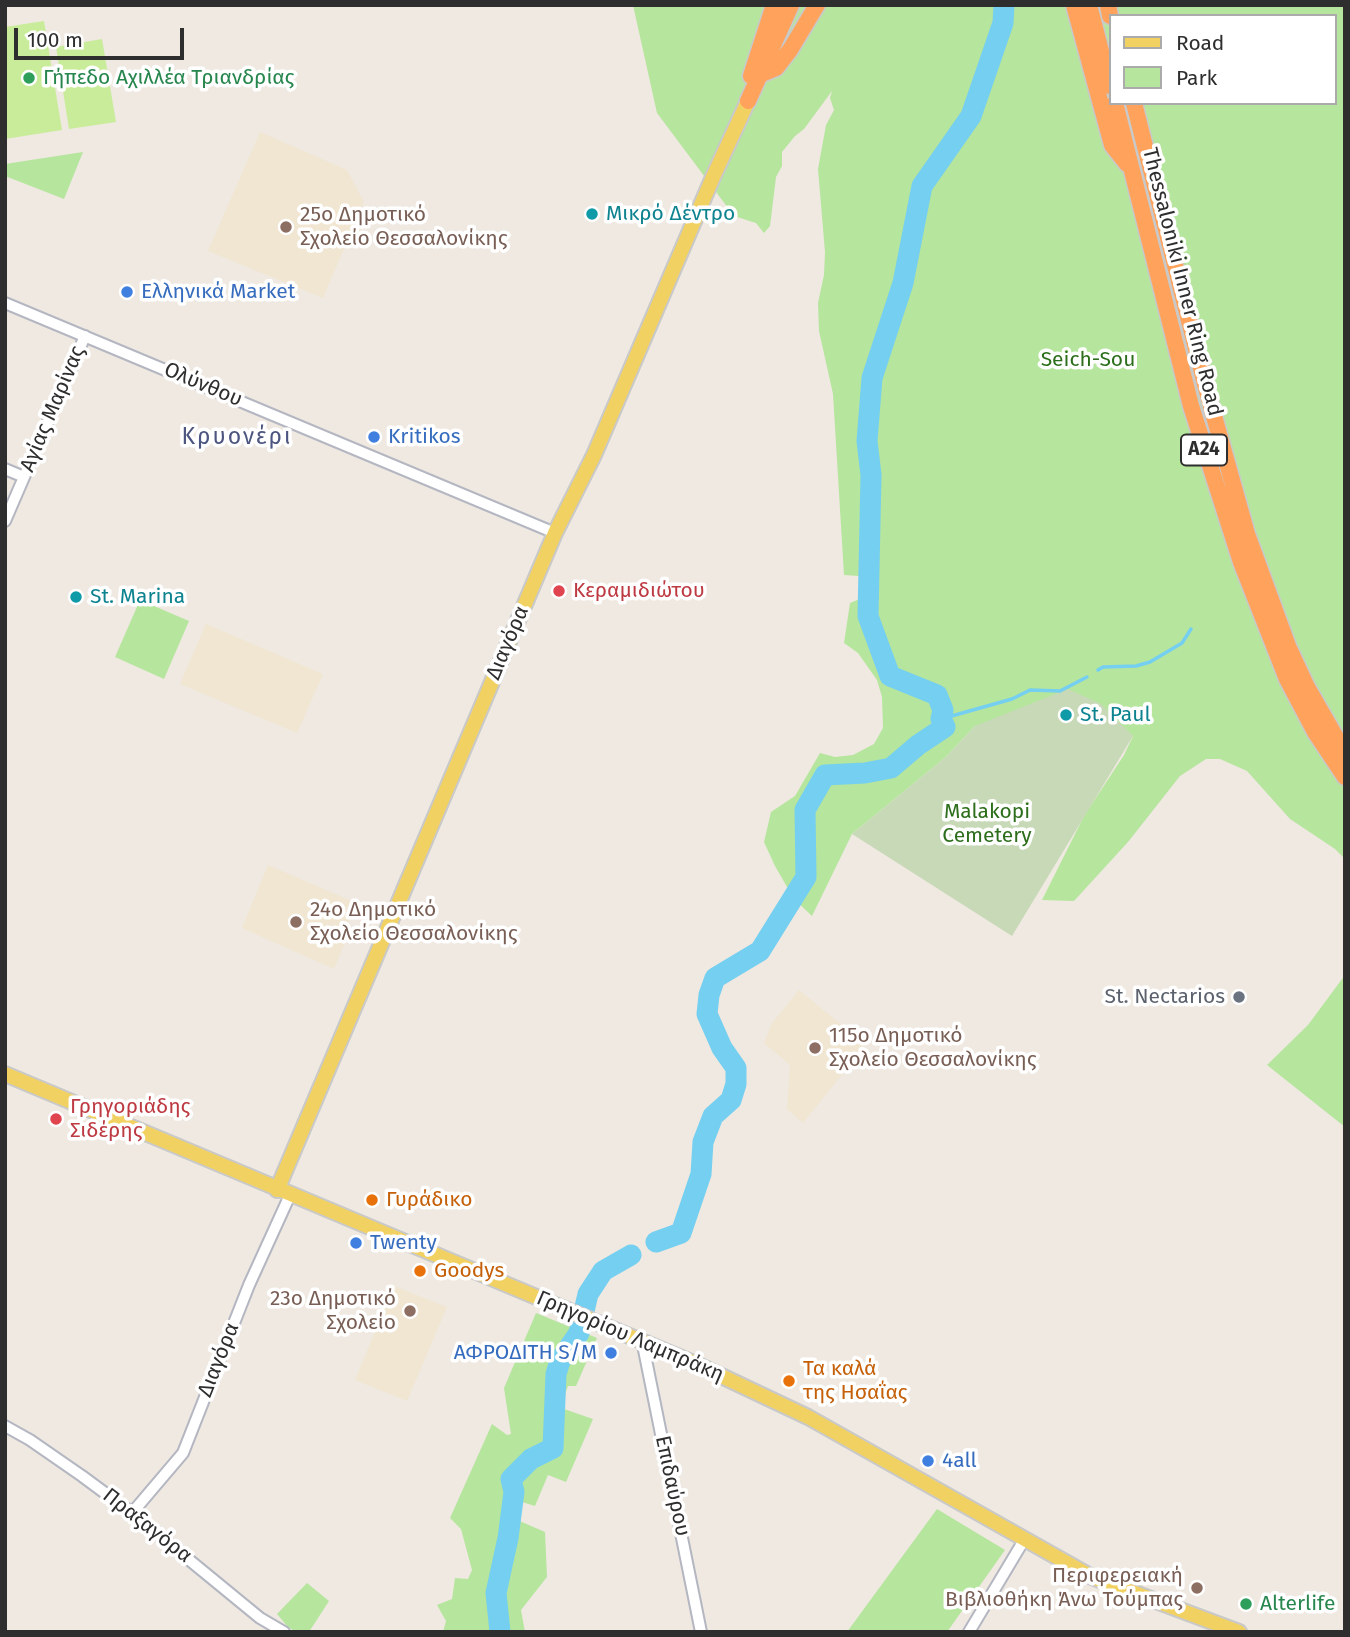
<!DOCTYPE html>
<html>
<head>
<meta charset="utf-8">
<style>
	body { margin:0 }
	#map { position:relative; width:1350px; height:1637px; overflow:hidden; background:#efe9e1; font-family:"Fira Sans",sans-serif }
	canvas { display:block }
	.frame { position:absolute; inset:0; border:7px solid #2e2e2e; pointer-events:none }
	.legend { position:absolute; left:1109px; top:14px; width:228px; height:91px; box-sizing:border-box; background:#fff; border:2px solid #ababab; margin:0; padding:9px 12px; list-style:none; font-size:21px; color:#2e2e2e }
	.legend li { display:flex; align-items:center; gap:14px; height:35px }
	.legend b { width:35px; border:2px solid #ababab }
	.scale { position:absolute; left:14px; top:28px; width:170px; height:32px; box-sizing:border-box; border:4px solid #2e2e2e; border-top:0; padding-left:9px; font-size:21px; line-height:24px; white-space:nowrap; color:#2e2e2e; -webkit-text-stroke:5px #fff; paint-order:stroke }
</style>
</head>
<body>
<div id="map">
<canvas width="1350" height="1637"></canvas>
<div class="frame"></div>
<ul class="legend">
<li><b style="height:9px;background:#f2d163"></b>Road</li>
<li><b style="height:19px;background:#b6e59e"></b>Park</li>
</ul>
<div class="scale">100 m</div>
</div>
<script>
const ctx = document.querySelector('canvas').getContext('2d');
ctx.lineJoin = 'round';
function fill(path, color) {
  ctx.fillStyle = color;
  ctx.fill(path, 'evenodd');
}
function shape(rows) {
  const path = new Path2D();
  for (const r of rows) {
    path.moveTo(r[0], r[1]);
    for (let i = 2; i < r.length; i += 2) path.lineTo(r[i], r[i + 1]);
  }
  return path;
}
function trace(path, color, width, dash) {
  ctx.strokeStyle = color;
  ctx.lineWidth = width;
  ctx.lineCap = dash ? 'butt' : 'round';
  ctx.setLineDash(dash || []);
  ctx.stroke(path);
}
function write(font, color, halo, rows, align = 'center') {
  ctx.font = font + ' "Fira Sans",sans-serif';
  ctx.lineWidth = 7;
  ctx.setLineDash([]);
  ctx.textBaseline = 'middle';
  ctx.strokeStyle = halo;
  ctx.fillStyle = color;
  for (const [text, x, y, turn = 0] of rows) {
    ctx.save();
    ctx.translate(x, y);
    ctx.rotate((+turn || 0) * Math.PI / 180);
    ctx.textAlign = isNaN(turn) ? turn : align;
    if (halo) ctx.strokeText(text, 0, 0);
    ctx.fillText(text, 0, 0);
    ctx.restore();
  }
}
fill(shape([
	[260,132,347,170,364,202,323,298,208,251],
	[206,624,323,674,297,733,180,684],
	[268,865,356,903,347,926,349,932,334,969,242,928],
	[799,990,866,1045,803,1123,787,1109,790,1065,764,1043,772,1023],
	[394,1286,447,1307,407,1401,355,1380]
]), '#f0e6d1');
fill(shape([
	[633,5,1345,5,1345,859,1335,849,1290,819,1247,771,1220,759,1206,759,1180,776,1128,842,1074,901,1042,900,1084,816,1124,755,1133,736,975,726,946,757,852,834,812,916,794,899,775,866,764,842,771,812,795,796,820,753,835,757,853,755,874,744,883,728,882,697,877,680,858,653,844,643,850,603,862,598,874,577,844,575,833,394,819,331,818,303,824,275,825,252,818,169,826,125,834,110,830,98,832,91,804,129,795,136,782,152,782,166,776,177,770,226,764,233,756,223,734,216,657,113],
	[1110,16,1334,16,1334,103,1110,103],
	[83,152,64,199,5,176,5,164],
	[140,600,189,621,164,679,115,657],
	[1345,975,1345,1127,1267,1065,1308,1025],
	[536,1313,597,1338,576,1386,568,1386,561,1405,564,1409,593,1419,566,1482,548,1475,535,1506,522,1502,515,1519,545,1532,547,1577,521,1610,525,1632,443,1632,446,1621,437,1605,452,1599,455,1578,468,1579,472,1570,461,1529,450,1518,492,1424,507,1435,511,1434,504,1388],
	[937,1509,1005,1550,947,1632,847,1632],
	[307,1583,329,1601,309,1632,296,1632,288,1627,277,1614]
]), '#b6e59e');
fill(shape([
	[1068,689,1101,704,1133,736,1012,936,852,834,946,757,975,726]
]), '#c8d9b8');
fill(shape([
	[44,21,62,130,5,139,5,27],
	[102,39,116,122,69,129,56,47]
]), '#c9ec9a');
trace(shape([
	[1098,670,1103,667,1136,666,1150,662,1182,643,1191,629],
	[941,719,1012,699,1030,690,1060,691,1087,677]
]), '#75cff0', 3.5);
trace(shape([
	[656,1242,681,1233,701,1174,703,1142,713,1116,731,1100,736,1084,736,1068,722,1048,707,1014,709,995,715,978,760,951,806,877,805,810,825,775,865,773,891,768,918,745,945,727,941,719,943,710,937,695,890,676,868,616,871,475,867,441,872,378,903,283,922,186,971,116,1003,23,1004,5],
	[500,1632,496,1593,508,1538,514,1492,511,1479,531,1459,553,1448,556,1374,560,1361,579,1333,588,1294,603,1271,631,1255]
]), '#75cff0', 21);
const minor = shape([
	[5,303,555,533],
	[5,469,24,477],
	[5,521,85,336],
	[642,1340,701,1632],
	[5,1426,30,1440,82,1476,132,1513,260,1618,284,1632],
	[132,1513,183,1453,249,1285,290,1195],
	[969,1632,1024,1540]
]);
const major = shape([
	[5,1074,696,1364,808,1417,1092,1577,1239,1632],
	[277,1190,555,533,594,455,713,177,748,101]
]);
const highway = shape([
	[1074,5,1112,145,1127,164],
	[1089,5,1110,86],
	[1108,5,1110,16],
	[762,74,776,68,790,50,817,5],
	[751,76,774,5],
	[748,101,791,5],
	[1115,103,1191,406,1241,562,1287,679,1315,732,1345,777],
	[1134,103,1205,384,1247,534,1288,646,1307,687,1345,753]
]);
trace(minor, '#b4b7c1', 14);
trace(major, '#c9c9c9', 18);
trace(highway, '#c9c9c9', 19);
trace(minor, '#fff', 10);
trace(major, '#f2d163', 14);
trace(highway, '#ffa35c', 16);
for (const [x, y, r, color] of [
	[29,78,7,"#2e9e5b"],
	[592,214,7,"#0f9aa8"],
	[286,227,7,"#8d6e63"],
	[127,292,7,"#3f7fe0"],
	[374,437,7,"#3f7fe0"],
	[559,591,7,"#e0444e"],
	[76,597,7,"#0f9aa8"],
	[1066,715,7,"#0f9aa8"],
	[296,922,7,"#8d6e63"],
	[1239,997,7,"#6b7280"],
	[815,1048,7,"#8d6e63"],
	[56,1119,7,"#e0444e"],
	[372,1200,7,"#e8710a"],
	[356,1243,7,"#3f7fe0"],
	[420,1271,7,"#e8710a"],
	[410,1311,7,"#8d6e63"],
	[611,1353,7,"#3f7fe0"],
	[789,1381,7,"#e8710a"],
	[928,1461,7,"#3f7fe0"],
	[1197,1588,7,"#8d6e63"],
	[1246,1604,7,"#2e9e5b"]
]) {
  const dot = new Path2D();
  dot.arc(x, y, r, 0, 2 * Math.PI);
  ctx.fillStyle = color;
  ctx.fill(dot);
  trace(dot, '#fff', 2.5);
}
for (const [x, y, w] of [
	[1204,450,46]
]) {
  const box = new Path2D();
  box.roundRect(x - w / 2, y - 15.5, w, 31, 5);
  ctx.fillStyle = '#fff';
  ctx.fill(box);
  trace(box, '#2e2e2e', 2);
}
write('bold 19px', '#2e2e2e', null, [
	["Α24",1204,450]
]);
write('21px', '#27864d', '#fff', [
	["Γήπεδο Αχιλλέα Τριανδρίας",43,78],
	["Alterlife",1260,1604]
], 'left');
write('21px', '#0d838f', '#fff', [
	["Μικρό Δέντρο",606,214],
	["St. Marina",90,597],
	["St. Paul",1080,715]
], 'left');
write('21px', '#785e54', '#fff', [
	["25ο Δημοτικό",300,215],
	["Σχολείο Θεσσαλονίκης",300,239],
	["24ο Δημοτικό",310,910],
	["Σχολείο Θεσσαλονίκης",310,934],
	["115o Δημοτικό",829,1036],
	["Σχολείο Θεσσαλονίκης",829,1060],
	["23ο Δημοτικό",396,1299,"right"],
	["Σχολείο",396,1323,"right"],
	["Περιφερειακή",1183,1576,"right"],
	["Βιβλιοθήκη Άνω Τούμπας",1183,1600,"right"]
], 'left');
write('21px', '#2e2e2e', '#fff', [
	["Thessaloniki Inner Ring Road",1182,282,76],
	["Ολύνθου",203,385,23],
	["Αγίας Μαρίνας",53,409,-67],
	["Διαγόρα",508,643,-67],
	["Γρηγορίου Λαμπράκη",630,1337,23],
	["Διαγόρα",219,1360,-68],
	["Επιδαύρου",672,1486,78],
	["Πραξαγόρα",147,1526,38]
]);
write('21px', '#366cbe', '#fff', [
	["Ελληνικά Market",141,292],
	["Kritikos",388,437],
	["Twenty",370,1243],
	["ΑΦΡΟΔΙΤΗ S/M",597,1353,"right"],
	["4all",942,1461]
], 'left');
write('21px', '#2c6e1b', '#fff', [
	["Seich-Sou",1088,360],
	["Malakopi",987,812],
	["Cemetery",987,836]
]);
write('21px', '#be3a42', '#fff', [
	["Κεραμιδιώτου",573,591],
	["Γρηγοριάδης",70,1107],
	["Σιδέρης",70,1131]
], 'left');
write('21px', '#5b616d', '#fff', [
	["St. Nectarios",1225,997]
], 'right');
write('21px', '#c56008', '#fff', [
	["Γυράδικο",386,1200],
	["Goodys",434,1271],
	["Τα καλά",803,1369],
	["της Ησαΐας",803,1393]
], 'left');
ctx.letterSpacing = '2px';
write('23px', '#4d5680', '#fff', [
	["Κρυονέρι",237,438]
]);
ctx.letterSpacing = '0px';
</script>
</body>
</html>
